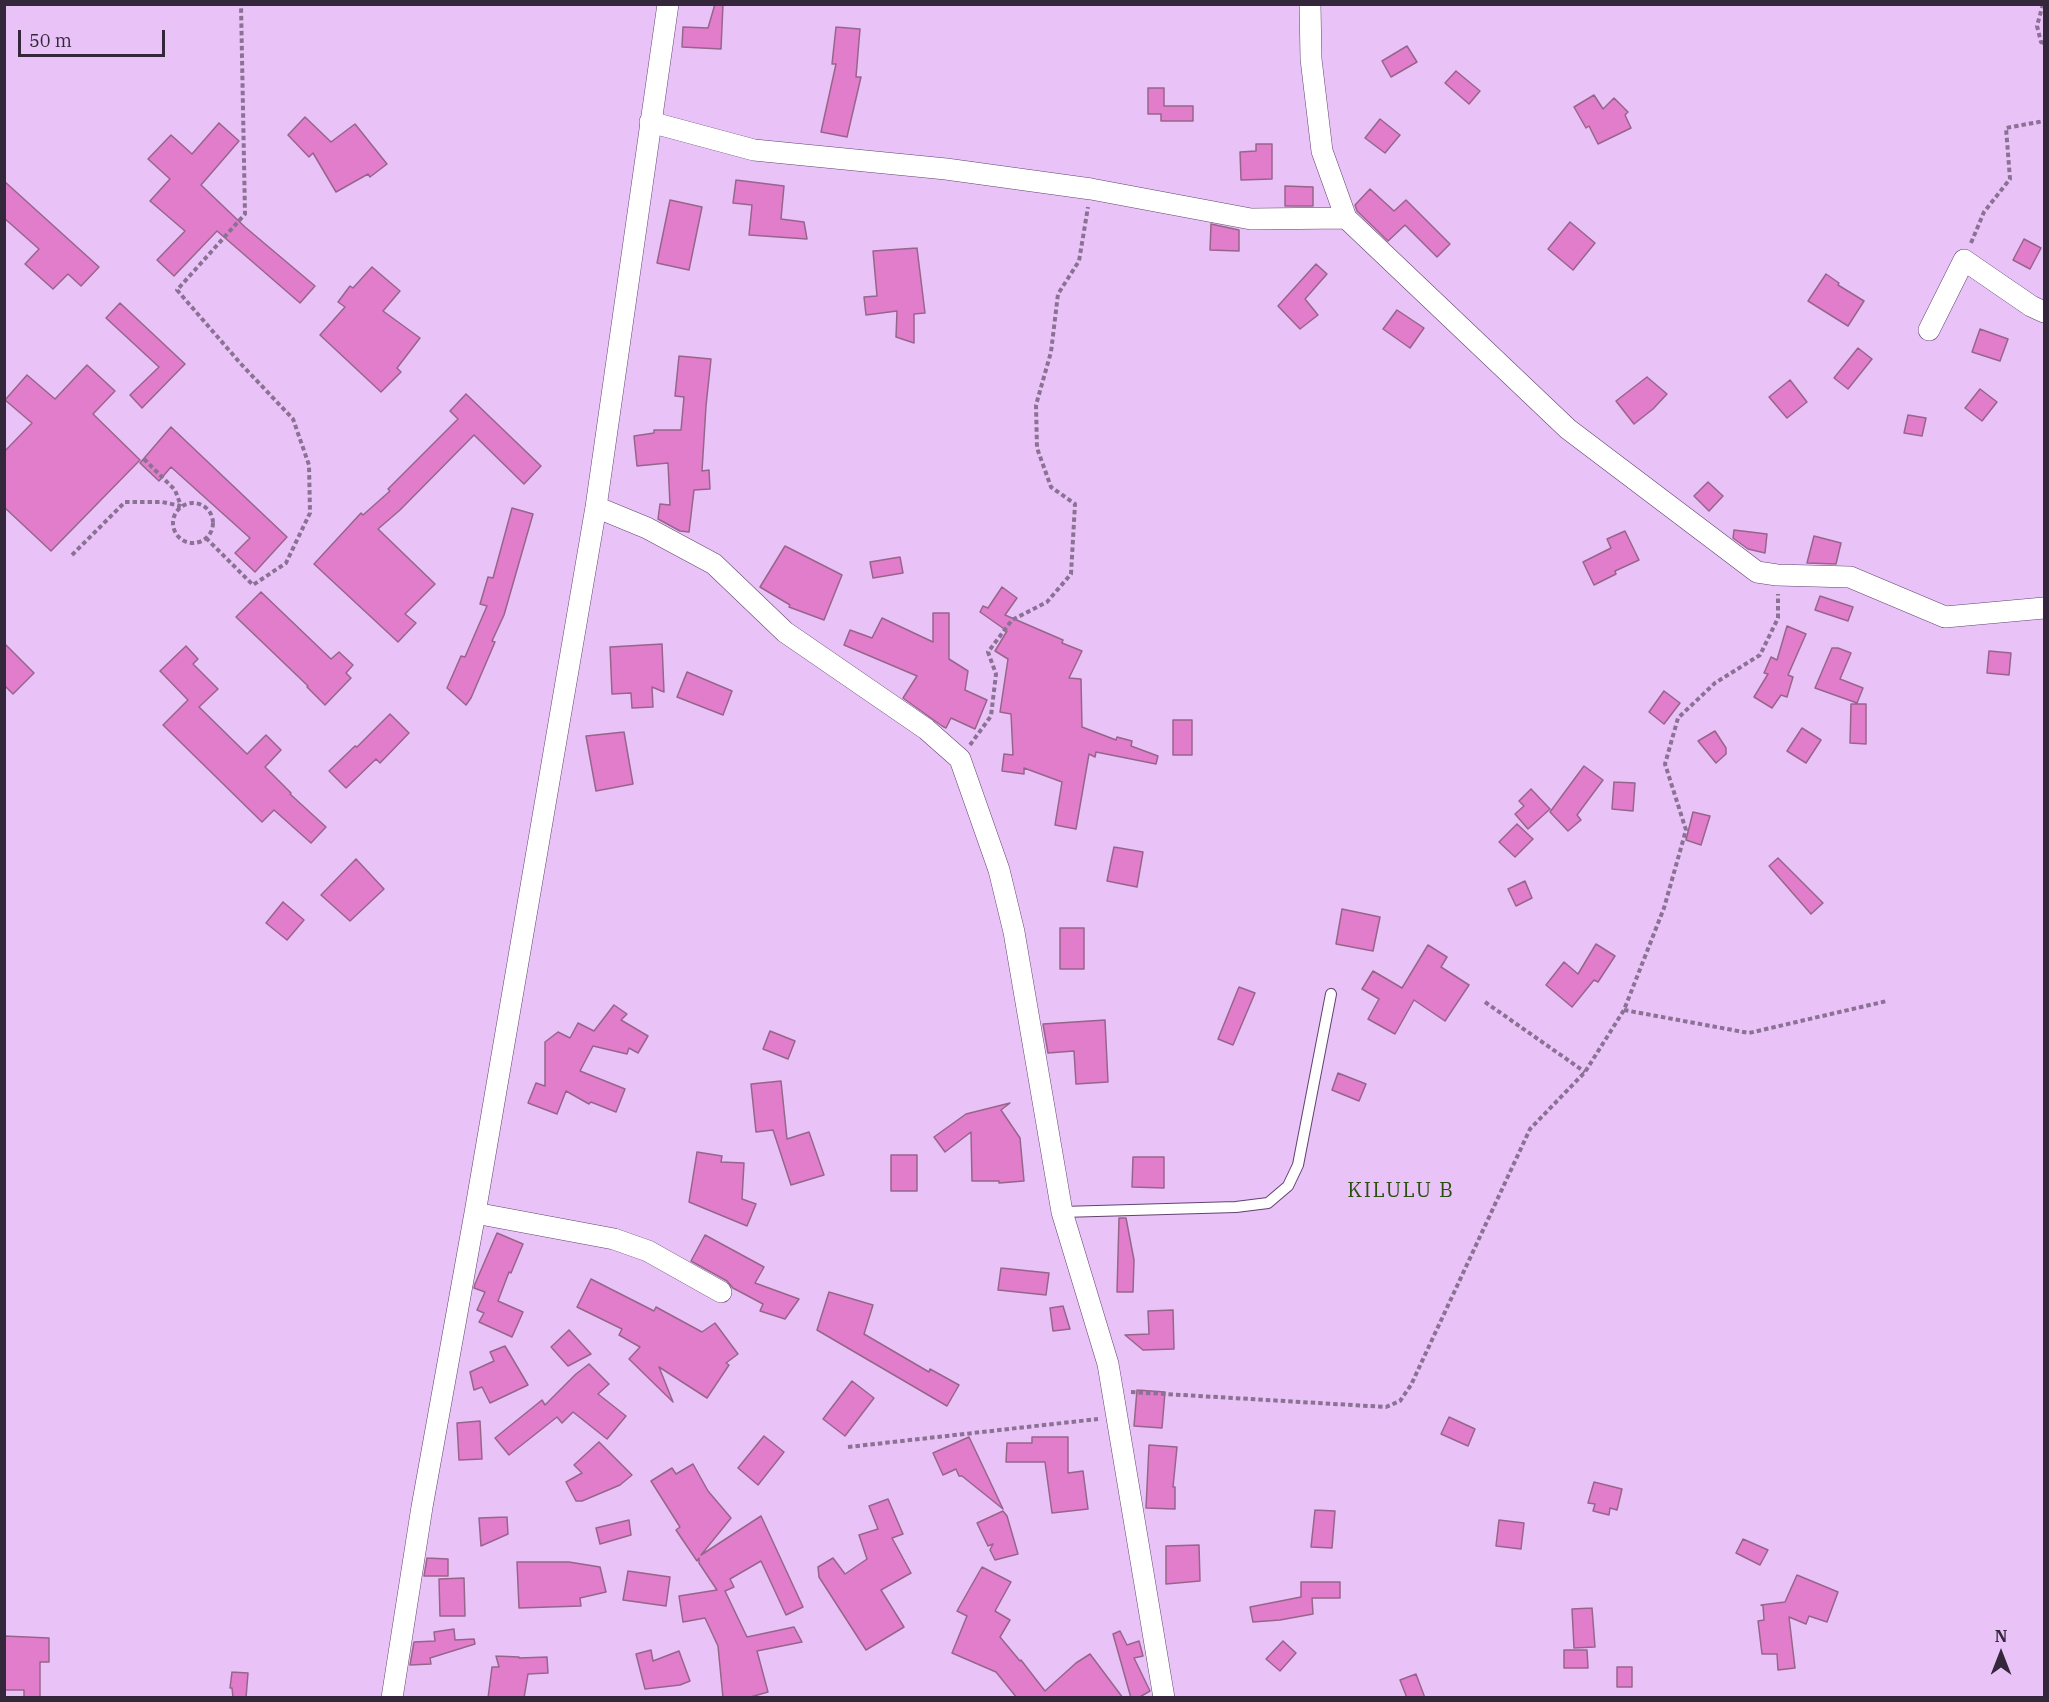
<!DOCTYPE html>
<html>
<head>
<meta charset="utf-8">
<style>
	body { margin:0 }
	#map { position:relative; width:2049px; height:1702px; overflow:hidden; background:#e9c3f8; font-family:"IBM Plex Serif",serif }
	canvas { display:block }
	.frame { position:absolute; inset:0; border:6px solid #35273b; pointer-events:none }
	.north { position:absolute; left:1971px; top:1624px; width:60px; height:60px; -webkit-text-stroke:4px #e9c3f8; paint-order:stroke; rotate:0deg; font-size:16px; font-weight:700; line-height:24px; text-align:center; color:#35273b }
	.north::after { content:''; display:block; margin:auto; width:21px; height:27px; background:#35273b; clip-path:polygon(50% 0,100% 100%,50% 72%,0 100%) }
	.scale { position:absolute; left:18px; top:30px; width:147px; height:27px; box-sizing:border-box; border:3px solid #35273b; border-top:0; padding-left:8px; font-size:18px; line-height:21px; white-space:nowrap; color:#35273b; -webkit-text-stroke:4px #e9c3f8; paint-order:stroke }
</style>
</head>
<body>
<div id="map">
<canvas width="2049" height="1702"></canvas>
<div class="frame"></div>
<div class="north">N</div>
<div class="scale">50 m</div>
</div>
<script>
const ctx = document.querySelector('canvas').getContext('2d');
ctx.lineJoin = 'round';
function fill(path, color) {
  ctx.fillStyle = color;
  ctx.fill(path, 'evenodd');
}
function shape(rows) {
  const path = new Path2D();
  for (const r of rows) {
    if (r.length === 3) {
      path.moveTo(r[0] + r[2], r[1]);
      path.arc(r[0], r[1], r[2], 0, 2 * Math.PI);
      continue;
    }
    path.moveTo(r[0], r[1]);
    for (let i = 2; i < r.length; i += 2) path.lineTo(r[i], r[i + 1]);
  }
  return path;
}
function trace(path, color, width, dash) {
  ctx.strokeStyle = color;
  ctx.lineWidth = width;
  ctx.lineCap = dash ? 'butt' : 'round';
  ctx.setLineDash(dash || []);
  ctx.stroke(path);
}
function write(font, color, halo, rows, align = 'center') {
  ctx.font = font + ' "IBM Plex Serif",serif';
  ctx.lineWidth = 5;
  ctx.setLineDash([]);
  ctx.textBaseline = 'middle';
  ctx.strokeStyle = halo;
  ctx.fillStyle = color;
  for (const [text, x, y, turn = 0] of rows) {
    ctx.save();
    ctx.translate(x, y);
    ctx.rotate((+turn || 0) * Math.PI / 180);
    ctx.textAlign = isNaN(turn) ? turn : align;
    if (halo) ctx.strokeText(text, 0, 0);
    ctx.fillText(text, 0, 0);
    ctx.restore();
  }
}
const building = shape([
	[715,4,723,4,721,49,682,47,683,27,708,28,715,4],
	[836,27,860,29,856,77,861,77,847,137,821,132,836,64,832,64,836,27],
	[1407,46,1417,62,1391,77,1382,61,1407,46],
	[1456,71,1480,91,1469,104,1445,83,1456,71],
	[1148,88,1164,88,1164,106,1193,106,1193,121,1161,121,1161,114,1148,114,1148,88],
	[1594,95,1603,109,1614,98,1628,112,1625,115,1631,128,1598,144,1589,126,1586,128,1574,107,1594,95],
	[305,117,331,142,355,124,387,164,370,177,368,174,336,192,313,153,309,157,288,135,305,117],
	[1380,119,1400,135,1385,153,1365,138,1380,119],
	[219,123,239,141,201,185,245,227,315,286,300,303,217,231,174,276,157,260,185,231,150,201,170,179,148,159,171,135,192,154,219,123],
	[1256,144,1272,144,1272,179,1241,180,1240,152,1256,151,1256,144],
	[736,180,784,186,781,219,804,222,807,239,749,235,752,205,733,203,736,180],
	[4,181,99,267,81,286,68,274,53,289,25,264,39,249,4,218,4,181],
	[1285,186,1313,187,1313,206,1285,206,1285,186],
	[1370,189,1394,211,1406,200,1450,244,1437,257,1405,225,1388,241,1357,211,1355,205,1370,189],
	[670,200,702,207,689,270,657,263,670,200],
	[1570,222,1595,243,1573,270,1548,249,1570,222],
	[1211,224,1239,230,1239,251,1210,250,1211,224],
	[2024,239,2041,248,2030,269,2013,260,2024,239],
	[917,248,925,313,914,314,914,343,896,337,897,311,866,315,864,297,877,296,873,251,917,248],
	[1316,264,1327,274,1305,299,1318,315,1300,329,1278,306,1316,264],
	[372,267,400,291,383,311,420,338,397,368,401,372,381,392,320,335,345,307,338,302,350,286,353,288,372,267],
	[1826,274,1839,283,1838,285,1864,301,1848,326,1808,301,1826,274],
	[120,303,185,364,142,408,130,395,159,367,106,318,120,303],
	[1397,310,1424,328,1410,348,1383,329,1397,310],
	[1980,329,2008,339,2000,361,1972,352,1980,329],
	[1858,348,1872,359,1848,389,1834,378,1858,348],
	[679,356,711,359,706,406,702,471,709,470,710,489,694,490,689,532,680,531,658,519,660,504,670,505,668,463,637,466,634,436,654,433,654,430,681,430,684,397,675,396,679,356],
	[87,365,115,391,93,414,140,460,51,551,4,507,4,452,32,423,5,400,27,375,55,399,87,365],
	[1647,377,1667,394,1653,409,1634,424,1616,401,1647,377],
	[1790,380,1807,402,1787,418,1769,397,1790,380],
	[1980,389,1997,402,1982,421,1965,408,1980,389],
	[466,394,541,466,524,484,474,435,400,510,378,529,435,584,405,614,416,623,398,642,314,564,361,513,363,515,390,491,388,489,458,419,450,411,466,394],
	[1908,415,1926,418,1922,436,1904,433,1908,415],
	[171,427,287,537,255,572,235,553,250,538,171,467,159,481,140,463,171,427],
	[1708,482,1723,496,1709,511,1694,496,1708,482],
	[512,508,533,514,504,615,492,641,495,642,471,698,466,705,447,688,461,656,465,657,487,606,480,604,488,577,493,578,512,508],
	[1734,530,1767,534,1765,553,1748,549,1733,538,1734,530],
	[1625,531,1639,560,1615,571,1616,574,1594,585,1583,562,1611,548,1607,539,1625,531],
	[1814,536,1841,543,1836,564,1807,563,1814,536],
	[785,546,842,575,824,620,789,607,790,605,760,587,785,546],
	[900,557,903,573,873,578,870,562,900,557],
	[1002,587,1017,598,1005,615,1063,640,1062,643,1082,651,1069,678,1081,679,1082,727,1116,740,1117,737,1132,741,1131,746,1158,756,1156,764,1096,752,1095,757,1089,754,1076,829,1055,825,1062,782,1024,768,1024,774,1002,771,1004,754,1013,755,1011,714,1000,712,1008,659,995,651,1007,631,980,612,983,606,988,608,1002,587],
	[261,592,331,659,339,652,353,665,346,673,351,678,325,705,307,687,308,686,236,617,261,592],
	[1820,596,1853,607,1848,621,1815,610,1820,596],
	[933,613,949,613,949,659,968,671,965,690,987,700,975,729,951,718,946,728,942,726,903,698,917,676,844,645,850,630,872,638,882,618,933,642,933,613],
	[1787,626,1806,634,1788,675,1793,677,1787,697,1781,695,1772,708,1754,697,1768,674,1764,673,1771,657,1777,660,1787,626],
	[4,643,34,673,13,694,4,685,4,643],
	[662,644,664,692,652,687,653,707,632,708,631,693,612,694,610,647,662,644],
	[186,646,198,659,193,664,218,689,199,707,247,754,266,735,281,750,265,767,291,793,290,794,326,827,311,843,274,810,262,822,163,725,188,700,160,671,186,646],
	[1832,648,1838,648,1851,653,1840,679,1863,688,1857,703,1815,688,1832,648],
	[1989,651,2011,653,2009,675,1987,673,1989,651],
	[687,672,732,691,723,715,677,697,687,672],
	[1664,691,1680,703,1664,724,1649,712,1664,691],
	[1851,704,1866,704,1866,744,1850,743,1851,704],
	[390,714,409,733,380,763,376,759,346,788,329,771,355,746,357,747,390,714],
	[1173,720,1192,720,1192,755,1173,755,1173,720],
	[1802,728,1821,740,1806,763,1787,751,1802,728],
	[1715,731,1726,748,1726,754,1716,763,1698,741,1715,731],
	[624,732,633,784,596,791,586,736,624,732],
	[1584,766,1603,780,1577,815,1581,820,1568,831,1550,812,1584,766],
	[1614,782,1635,783,1633,811,1612,809,1614,782],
	[1531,789,1550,809,1528,829,1515,814,1524,806,1519,801,1531,789],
	[1693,812,1710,816,1701,845,1686,840,1693,812],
	[1517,824,1533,839,1515,857,1499,842,1517,824],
	[1114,847,1143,852,1137,887,1107,881,1114,847],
	[1778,858,1823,903,1811,914,1769,866,1778,858],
	[356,859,384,889,350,921,321,895,356,859],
	[1525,881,1532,898,1516,906,1508,889,1525,881],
	[283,902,304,920,287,940,266,923,283,902],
	[1342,909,1380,917,1373,951,1336,944,1342,909],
	[1060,928,1084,928,1084,969,1060,969,1060,928],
	[1596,944,1615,956,1598,982,1594,980,1572,1007,1546,985,1564,962,1578,974,1596,944],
	[1428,945,1447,957,1441,967,1469,985,1445,1021,1414,1000,1395,1034,1368,1019,1379,999,1362,989,1373,971,1402,988,1428,945],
	[1239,987,1255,993,1233,1045,1218,1039,1239,987],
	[614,1005,627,1014,621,1020,648,1036,638,1053,629,1048,627,1054,593,1046,580,1071,625,1089,616,1112,591,1102,589,1104,566,1091,557,1114,528,1103,536,1083,545,1086,545,1042,558,1032,570,1038,578,1023,594,1031,614,1005],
	[1105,1020,1108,1082,1076,1084,1074,1051,1048,1053,1043,1024,1105,1020],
	[770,1031,795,1041,788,1059,763,1049,770,1031],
	[1338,1073,1366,1084,1359,1101,1332,1090,1338,1073],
	[781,1081,787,1139,809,1132,824,1175,791,1185,773,1130,756,1132,751,1084,781,1081],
	[1010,1103,1001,1110,1020,1138,1024,1181,999,1183,999,1181,972,1181,971,1132,945,1152,934,1137,966,1114,1010,1103],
	[697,1152,722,1156,721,1162,744,1163,742,1199,756,1204,747,1226,689,1202,697,1152],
	[891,1155,917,1155,917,1191,891,1191,891,1155],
	[1133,1157,1164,1157,1164,1188,1132,1187,1133,1157],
	[1119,1218,1126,1218,1134,1260,1133,1292,1117,1292,1119,1218],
	[497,1233,523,1244,511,1273,509,1272,498,1301,523,1312,512,1337,479,1322,484,1313,477,1310,485,1292,474,1288,475,1284,497,1233],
	[705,1235,764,1267,755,1283,799,1299,785,1319,760,1311,763,1304,733,1288,727,1281,691,1261,705,1235],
	[1001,1268,1049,1273,1046,1295,998,1290,1001,1268],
	[591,1279,654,1311,656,1307,702,1332,715,1323,738,1354,726,1363,729,1365,707,1398,659,1367,673,1402,629,1359,640,1347,619,1335,622,1329,577,1307,591,1279],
	[829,1292,873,1305,864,1334,929,1372,930,1369,959,1385,947,1406,817,1330,829,1292],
	[1063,1306,1070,1329,1053,1331,1050,1308,1063,1306],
	[1173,1310,1174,1349,1143,1350,1125,1335,1149,1334,1148,1311,1173,1310],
	[569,1330,591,1354,568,1366,551,1347,569,1330],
	[505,1346,528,1385,490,1403,482,1387,474,1390,470,1372,494,1361,490,1352,505,1346],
	[589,1364,609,1384,598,1394,626,1416,607,1439,573,1412,562,1423,557,1417,509,1455,495,1438,542,1400,545,1405,576,1374,589,1364],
	[852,1381,874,1398,845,1436,823,1419,852,1381],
	[1137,1390,1165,1392,1162,1428,1134,1426,1137,1390],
	[1449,1417,1475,1429,1468,1446,1441,1434,1449,1417],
	[480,1421,482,1459,459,1460,457,1423,480,1421],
	[764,1436,784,1452,758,1485,738,1468,764,1436],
	[969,1437,1003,1509,962,1476,959,1476,956,1469,943,1475,933,1453,969,1437],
	[1032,1437,1068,1437,1068,1473,1083,1471,1088,1509,1052,1513,1045,1462,1006,1462,1007,1443,1032,1443,1032,1437],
	[599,1442,632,1475,620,1485,582,1501,576,1501,566,1482,582,1473,574,1465,599,1442],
	[1149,1445,1177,1447,1173,1487,1175,1487,1175,1509,1146,1508,1149,1445],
	[693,1464,708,1491,731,1518,701,1555,761,1516,803,1607,786,1615,761,1561,730,1579,734,1587,725,1591,747,1637,794,1627,802,1642,757,1651,768,1692,747,1698,723,1698,718,1646,705,1618,683,1622,679,1596,717,1590,699,1563,699,1558,697,1561,676,1530,680,1527,651,1481,672,1468,676,1474,693,1464],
	[1594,1482,1622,1489,1617,1510,1610,1508,1609,1515,1593,1511,1595,1504,1588,1503,1594,1482],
	[888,1499,903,1534,892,1538,911,1573,881,1590,904,1627,866,1650,819,1577,818,1567,833,1558,845,1574,867,1559,859,1535,878,1529,869,1506,888,1499],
	[1315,1510,1335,1511,1332,1548,1311,1547,1315,1510],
	[1003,1511,1007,1516,1018,1554,995,1560,990,1550,993,1544,988,1546,977,1523,1003,1511],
	[507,1517,508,1534,481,1546,479,1518,507,1517],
	[629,1520,631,1535,600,1544,596,1528,629,1520],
	[1499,1520,1524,1523,1521,1549,1496,1546,1499,1520],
	[1743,1539,1768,1550,1760,1565,1736,1553,1743,1539],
	[1199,1545,1200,1581,1166,1584,1166,1546,1199,1545],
	[427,1558,448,1559,448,1576,424,1576,427,1558],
	[517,1562,569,1562,600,1567,606,1592,580,1598,581,1606,519,1608,517,1562],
	[982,1567,1011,1582,995,1611,1010,1620,1000,1637,1020,1661,1021,1660,1045,1691,1076,1663,1090,1654,1123,1698,1017,1698,996,1672,952,1653,967,1616,957,1611,982,1567],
	[628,1571,670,1577,666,1606,623,1600,628,1571],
	[1797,1575,1838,1592,1827,1622,1809,1616,1806,1624,1789,1617,1795,1668,1778,1670,1777,1654,1762,1654,1758,1621,1764,1620,1763,1606,1761,1605,1785,1602,1797,1575],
	[464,1578,465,1616,440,1616,439,1579,464,1578],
	[1301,1582,1340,1582,1340,1598,1312,1598,1313,1614,1280,1620,1253,1622,1250,1607,1301,1597,1301,1582],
	[1592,1608,1595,1647,1574,1648,1572,1609,1592,1608],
	[454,1629,455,1640,474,1639,475,1644,430,1658,431,1664,410,1665,414,1642,435,1641,434,1632,454,1629],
	[1120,1631,1127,1645,1139,1641,1143,1656,1134,1658,1150,1691,1138,1698,1131,1698,1113,1634,1120,1631],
	[4,1636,49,1638,49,1662,40,1662,40,1698,24,1698,24,1690,4,1690,4,1636],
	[1283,1641,1296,1653,1280,1671,1266,1659,1283,1641],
	[651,1650,653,1661,679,1651,690,1681,680,1685,645,1689,636,1654,651,1650],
	[1564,1650,1587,1650,1588,1668,1564,1668,1564,1650],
	[496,1656,519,1657,519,1658,547,1657,548,1673,528,1674,524,1698,488,1698,492,1667,499,1667,496,1656],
	[1617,1667,1632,1667,1632,1687,1617,1687,1617,1667],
	[232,1672,248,1673,246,1698,233,1698,232,1688,230,1688,232,1672],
	[1416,1674,1425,1698,1407,1698,1400,1680,1416,1674]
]);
fill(building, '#e17dcb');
trace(building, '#97658b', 1.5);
const service = shape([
	[1062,1212,1236,1207,1268,1203,1288,1186,1298,1165,1331,994]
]);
const minor = shape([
	[1310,4,1311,59,1322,151,1346,218,1568,429,1757,572,1777,575,1850,577,1945,617,2044,608],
	[650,122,754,150,946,169,1091,189,1251,219,1346,218],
	[1929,330,1964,260,2031,306,2044,312],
	[596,507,647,528,714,564,785,632,926,729,960,759,999,870,1014,932,1062,1212,1108,1364,1164,1698],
	[475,1213,614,1239,648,1251,721,1292],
	[392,1698,422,1507,475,1213,596,507,668,4]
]);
trace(service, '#624270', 12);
trace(minor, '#624270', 22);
trace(shape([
	[2043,4,2037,26,2041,42,2044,43],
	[1971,243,1984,212,2010,179,2006,128,2044,121],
	[144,459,175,490,181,506],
	[193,523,20],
	[206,538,253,585,286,563,310,513,309,465,293,419,241,364,177,290,245,214,241,4],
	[72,555,125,502,162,502,181,506],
	[970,745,991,716,996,674,988,652,1012,620,1047,602,1071,574,1075,504,1051,487,1037,448,1036,405,1051,352,1058,294,1079,261,1088,207],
	[1485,1002,1585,1072],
	[1624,1010,1749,1033,1887,1001],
	[1131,1392,1386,1407,1400,1401,1411,1385,1530,1129,1585,1072,1624,1010,1664,908,1686,830,1665,764,1678,718,1715,683,1760,655,1778,618,1778,594],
	[848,1447,1098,1419]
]), '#8b7295', 4, [4.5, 3]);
trace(service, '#fff', 10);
trace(minor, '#fff', 21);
ctx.letterSpacing = '1.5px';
write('21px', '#294f10', '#e9c3f8', [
	["KILULU B",1401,1191]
]);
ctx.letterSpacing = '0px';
</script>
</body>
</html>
